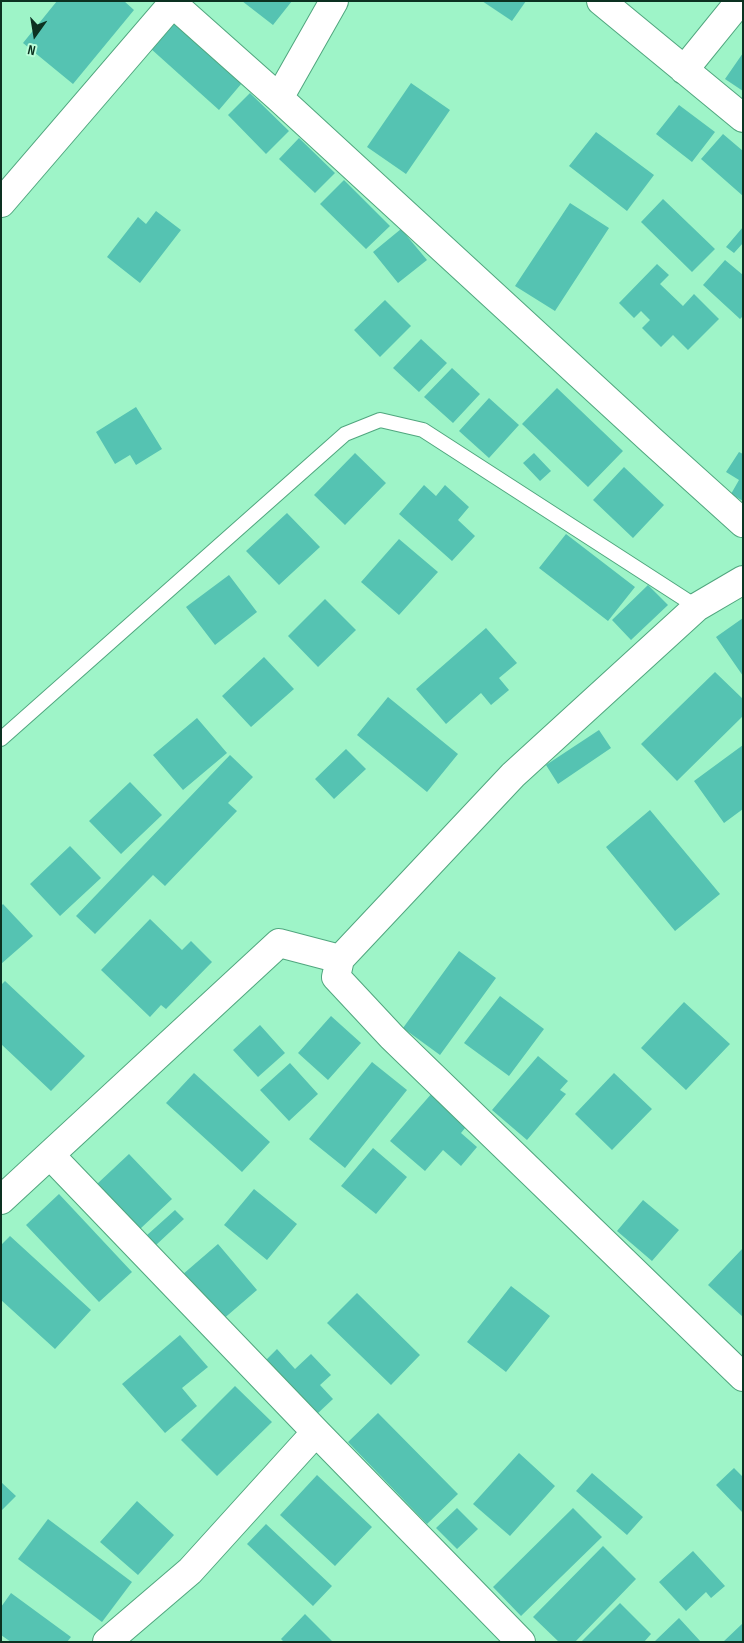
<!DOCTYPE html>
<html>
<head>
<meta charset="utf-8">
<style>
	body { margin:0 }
	#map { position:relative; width:744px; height:1643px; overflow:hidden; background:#9ef4c8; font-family:"Sofia Sans Condensed",sans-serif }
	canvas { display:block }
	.frame { position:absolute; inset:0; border:2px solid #0c3121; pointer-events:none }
	.north { position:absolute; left:10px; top:10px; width:50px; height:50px; -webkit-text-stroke:4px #bafeda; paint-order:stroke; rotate:193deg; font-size:14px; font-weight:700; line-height:20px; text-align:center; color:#0c3121 }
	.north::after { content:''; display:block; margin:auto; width:18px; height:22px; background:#0c3121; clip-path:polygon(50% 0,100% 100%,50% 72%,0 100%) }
</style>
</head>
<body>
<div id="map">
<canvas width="744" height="1643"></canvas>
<div class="frame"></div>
<div class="north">N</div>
</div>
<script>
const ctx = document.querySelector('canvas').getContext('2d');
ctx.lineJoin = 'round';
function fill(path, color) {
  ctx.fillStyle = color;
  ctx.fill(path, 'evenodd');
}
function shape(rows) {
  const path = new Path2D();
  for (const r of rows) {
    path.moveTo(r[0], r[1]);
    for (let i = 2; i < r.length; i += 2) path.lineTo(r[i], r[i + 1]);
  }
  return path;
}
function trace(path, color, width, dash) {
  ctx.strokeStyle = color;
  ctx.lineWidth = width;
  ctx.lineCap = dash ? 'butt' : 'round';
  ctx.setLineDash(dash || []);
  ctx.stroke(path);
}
fill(shape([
	[57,1,124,1,134,10,73,84,23,43],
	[242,1,292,1,273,25],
	[482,1,526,1,512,21],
	[173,22,242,83,219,110,150,48],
	[743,53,743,91,725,79],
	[411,83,450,110,406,174,367,147],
	[250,93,289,131,266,154,228,115],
	[679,105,715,132,692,162,656,134],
	[596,132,654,175,627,211,569,166],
	[723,134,743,151,743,196,701,159],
	[299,138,335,173,315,193,279,159],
	[344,180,390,226,366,249,320,204],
	[663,199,715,249,692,272,641,222],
	[570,203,609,228,555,311,515,286],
	[156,211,181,230,140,283,107,257,138,217,146,224],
	[743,227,743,243,734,253,726,247],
	[401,229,427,260,398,283,373,252],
	[725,260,743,275,743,316,740,319,703,285],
	[657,264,669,275,660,284,683,306,694,294,719,319,688,350,673,335,661,347,642,328,650,320,641,311,634,318,619,303],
	[385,300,411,326,380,357,354,330],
	[421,339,447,363,419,392,393,368],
	[452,368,480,394,453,423,424,397],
	[557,388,623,451,588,487,522,424],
	[489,398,519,425,489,458,459,431],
	[136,407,162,449,136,465,130,455,115,464,96,432],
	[739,452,743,454,743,501,731,494,739,480,726,472],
	[355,453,386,483,345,525,314,495],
	[534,453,551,471,540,481,523,463],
	[624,467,664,505,633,538,593,500],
	[424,485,436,496,445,485,469,507,458,520,475,536,452,561,399,514],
	[287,513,320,547,279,585,246,551],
	[566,534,635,587,608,621,539,568],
	[399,539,438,572,399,615,361,582],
	[229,575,257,612,215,645,186,607],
	[648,585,668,605,631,640,612,620],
	[325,599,356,630,318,667,288,636],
	[743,618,743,676,716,637],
	[486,628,517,663,499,678,509,690,491,705,481,693,446,724,416,689],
	[264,657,294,689,251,727,222,696],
	[715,672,743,699,743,716,677,781,641,744],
	[388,697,458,754,427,792,357,735],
	[197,718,227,753,183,790,153,755],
	[599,730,611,748,558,784,546,765],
	[743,745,743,809,724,823,694,781],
	[346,749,366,769,334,799,315,779],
	[230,755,253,777,228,803,237,811,165,886,153,875,95,934,76,916],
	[130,782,162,815,121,854,89,821],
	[650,810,720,894,675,931,606,847],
	[70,846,101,878,60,916,30,884],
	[3,904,33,936,1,964,1,906],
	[150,919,182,950,191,941,212,962,166,1009,161,1005,150,1017,101,970],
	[459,951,496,978,440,1055,403,1028],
	[5,981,85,1056,51,1091,1,1044,1,985],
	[500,996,544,1029,509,1076,464,1043],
	[684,1002,730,1044,686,1090,641,1048],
	[331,1016,361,1043,328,1080,298,1053],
	[260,1025,285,1053,258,1077,233,1050],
	[538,1056,568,1081,560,1090,566,1094,527,1140,492,1110],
	[372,1062,407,1090,345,1168,309,1139],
	[290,1063,318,1094,289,1121,260,1090],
	[194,1073,270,1142,242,1172,166,1103],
	[614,1073,652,1109,612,1150,575,1114],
	[433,1092,470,1122,461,1133,477,1147,461,1166,443,1150,425,1171,390,1141],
	[373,1148,407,1177,376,1214,341,1186],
	[129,1154,172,1199,140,1229,97,1184],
	[254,1189,297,1224,267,1260,224,1225],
	[59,1194,132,1272,99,1302,26,1225],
	[643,1200,679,1230,652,1261,617,1231],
	[175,1210,184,1219,156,1245,146,1236],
	[10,1236,91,1310,55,1349,1,1300,1,1245],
	[218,1244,257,1290,221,1321,182,1275],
	[743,1248,743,1317,708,1285],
	[511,1286,550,1316,506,1372,467,1342],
	[357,1293,420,1355,391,1385,327,1323],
	[180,1335,208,1367,182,1388,197,1406,165,1433,122,1384],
	[277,1349,295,1369,311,1354,331,1375,320,1385,333,1399,317,1414,266,1360],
	[235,1386,272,1422,217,1476,181,1440],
	[378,1413,458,1494,427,1524,348,1442],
	[519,1453,555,1486,510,1536,473,1504],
	[734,1468,743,1477,743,1513,716,1485],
	[592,1473,643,1517,627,1535,576,1491],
	[317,1475,372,1527,335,1566,280,1515],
	[1,1482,16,1496,1,1511],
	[137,1501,174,1535,138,1575,100,1542],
	[457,1508,478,1529,457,1549,436,1528],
	[573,1508,602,1537,521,1616,493,1587],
	[48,1519,132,1582,102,1622,18,1559],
	[266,1524,332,1586,313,1606,247,1544],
	[603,1546,636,1579,575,1642,559,1642,533,1617],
	[693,1551,725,1586,711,1598,706,1592,686,1611,659,1582],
	[11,1593,71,1637,67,1642,11,1642,1,1635,1,1607],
	[620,1603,651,1634,644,1642,581,1642],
	[305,1614,333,1642,284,1642,281,1639],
	[679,1618,701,1642,654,1642],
	[743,1623,743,1642,723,1642]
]), '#55c3b2');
const service = shape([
	[1,739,345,434,380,420,423,430,697,607]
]);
const minor = shape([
	[170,1,279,98,652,441,743,523],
	[601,1,743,118],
	[684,70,740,1],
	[279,98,334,1],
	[1,203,173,3],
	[340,959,336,977,392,1037,743,1377],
	[50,1155,316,1432,521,1642],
	[1,1200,279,943,340,959,513,775,697,607,743,580],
	[107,1642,190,1571,316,1432]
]);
trace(service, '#50a67e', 16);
trace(minor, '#50a67e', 30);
trace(service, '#fff', 14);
trace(minor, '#fff', 28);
</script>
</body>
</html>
